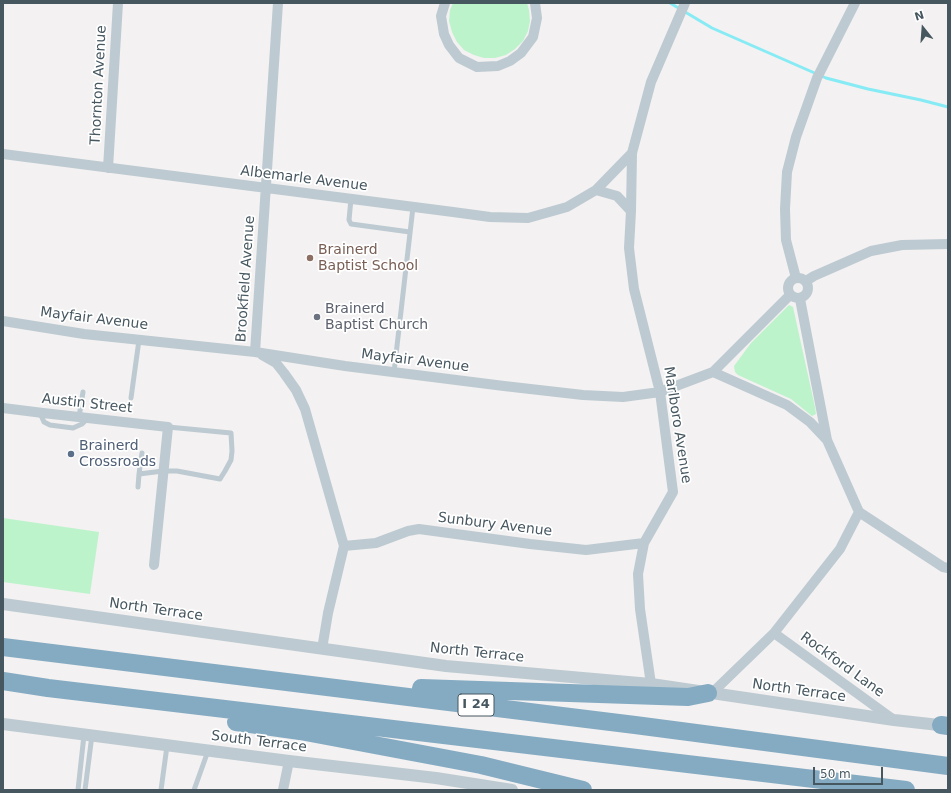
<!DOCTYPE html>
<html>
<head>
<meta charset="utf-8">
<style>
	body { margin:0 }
	#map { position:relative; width:951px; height:793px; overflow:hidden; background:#f3f1f1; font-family:"DejaVu Sans",sans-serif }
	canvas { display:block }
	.frame { position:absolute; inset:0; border:4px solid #475760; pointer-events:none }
	.north { position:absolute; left:903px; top:8px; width:40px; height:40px; -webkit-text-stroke:3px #fff; paint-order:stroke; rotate:343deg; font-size:11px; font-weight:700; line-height:16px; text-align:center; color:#475760 }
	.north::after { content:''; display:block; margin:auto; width:14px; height:18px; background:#475760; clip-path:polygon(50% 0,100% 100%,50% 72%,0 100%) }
	.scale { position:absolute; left:813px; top:767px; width:70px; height:18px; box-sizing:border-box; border:2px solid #475760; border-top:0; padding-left:5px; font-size:12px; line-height:14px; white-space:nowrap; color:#475760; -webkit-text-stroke:3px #fff; paint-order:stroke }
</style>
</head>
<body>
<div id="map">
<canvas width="951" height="793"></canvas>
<div class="frame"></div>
<div class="north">N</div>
<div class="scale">50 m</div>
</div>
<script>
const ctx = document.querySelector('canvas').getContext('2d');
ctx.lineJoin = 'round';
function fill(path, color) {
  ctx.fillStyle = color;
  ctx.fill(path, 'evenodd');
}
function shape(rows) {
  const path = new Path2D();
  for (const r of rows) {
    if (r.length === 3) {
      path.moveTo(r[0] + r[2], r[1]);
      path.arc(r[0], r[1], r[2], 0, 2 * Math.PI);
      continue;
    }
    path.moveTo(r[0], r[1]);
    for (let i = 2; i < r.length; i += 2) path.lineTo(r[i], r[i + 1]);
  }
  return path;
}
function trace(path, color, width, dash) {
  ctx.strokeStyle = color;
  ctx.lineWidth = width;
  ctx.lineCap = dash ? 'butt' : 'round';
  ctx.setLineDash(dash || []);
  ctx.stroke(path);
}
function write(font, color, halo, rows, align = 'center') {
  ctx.font = font + ' "DejaVu Sans",sans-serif';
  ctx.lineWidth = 3.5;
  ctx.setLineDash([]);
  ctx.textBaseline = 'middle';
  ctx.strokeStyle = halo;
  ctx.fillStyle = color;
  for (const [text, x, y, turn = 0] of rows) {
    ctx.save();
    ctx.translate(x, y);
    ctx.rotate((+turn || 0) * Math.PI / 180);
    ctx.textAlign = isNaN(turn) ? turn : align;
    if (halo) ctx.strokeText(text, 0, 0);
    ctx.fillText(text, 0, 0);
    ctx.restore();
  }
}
fill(shape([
	[453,3,527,3,529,10,530,21,528,31,523,41,515,49,506,55,495,58,484,58,474,55,464,50,457,42,452,32,449,21,450,10],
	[789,305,793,307,815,407,816,414,812,416,791,399,738,375,735,372,734,366,751,343],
	[3,518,99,532,90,594,3,582]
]), '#bdf3cb');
trace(shape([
	[670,3,712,28,826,78,868,89,921,100,948,107]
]), '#86ebf4', 3);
trace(shape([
	[351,199,349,220,351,224,410,232],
	[394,372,413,207],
	[131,398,139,340],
	[40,413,44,422,50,425,73,428,82,424,87,419],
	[79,417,83,392],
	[142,453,139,474,163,471,177,471,220,479,225,471,231,460,232,451,231,433,168,427],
	[138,487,139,474],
	[78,790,84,735],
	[85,790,92,735],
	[161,790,167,746],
	[194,790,208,751]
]), '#bdcad1', 5);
trace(shape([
	[445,3,441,16,444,34,449,45,459,58,477,67,498,66,510,61,521,53,533,37,537,18,535,3],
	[632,153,631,211,629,248,634,289,660,392,673,492,644,543,638,574,640,609,651,684],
	[3,154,453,212,490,217,528,218,567,207,596,190,632,153,651,82,685,3],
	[108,168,118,3],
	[596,190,617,196,631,211],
	[798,288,10],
	[796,278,786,240,785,209,787,172,796,137,817,78,855,3],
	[806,281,814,276,871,251,902,245,948,244],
	[3,321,84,334,255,352,345,366,504,386,583,395,623,397,660,392,713,372,790,295],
	[255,352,278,3],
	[262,355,276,363,284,373,296,390,305,409,344,546,328,613,322,649],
	[713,372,787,405,810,422,827,440],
	[3,408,43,413,168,427,154,565],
	[859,512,943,567,948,568],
	[344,546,376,543,408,531,419,529,530,544,586,550,644,543],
	[774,633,894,720],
	[712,693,774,633,840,549,859,512,827,440,800,299],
	[283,790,289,761]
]), '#bdcad1', 10);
trace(shape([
	[3,604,446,666,651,684,894,720,948,726],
	[3,724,289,761,436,778,512,790]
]), '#bdcad1', 12);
trace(shape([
	[3,647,635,725,948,766],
	[3,681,48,688,906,790],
	[421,688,688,697,708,693],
	[236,722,300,731,481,765,583,790],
	[941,725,948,726]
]), '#85abc3', 18);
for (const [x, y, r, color] of [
	[310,258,4,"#8d6e63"],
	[317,317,4,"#6b7280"],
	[71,454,4,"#5c6f8a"]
]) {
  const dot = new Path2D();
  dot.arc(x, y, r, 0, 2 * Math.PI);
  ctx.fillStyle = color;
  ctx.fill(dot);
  trace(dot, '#fff', 1.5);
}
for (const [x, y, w] of [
	[476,705,36]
]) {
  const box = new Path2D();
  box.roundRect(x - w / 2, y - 11, w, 22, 3);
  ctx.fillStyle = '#fff';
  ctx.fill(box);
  trace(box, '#475760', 1);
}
write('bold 13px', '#475760', null, [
	["I 24",476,705]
]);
write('14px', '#475760', '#fff', [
	["Thornton Avenue",99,85,-87],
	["Albemarle Avenue",304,179,7],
	["Brookfield Avenue",246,279,-86],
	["Mayfair Avenue",94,319,7],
	["Mayfair Avenue",415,361,7],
	["Austin Street",87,404,6],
	["Marlboro Avenue",677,425,81],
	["Sunbury Avenue",495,525,7],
	["North Terrace",156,610,8],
	["North Terrace",477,653,6],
	["Rockford Lane",842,665,36],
	["North Terrace",799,691,8],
	["South Terrace",259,742,7]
]);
write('14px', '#785e54', '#fff', [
	["Brainerd",318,250],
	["Baptist School",318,266]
], 'left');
write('14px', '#5b616d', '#fff', [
	["Brainerd",325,309],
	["Baptist Church",325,325]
], 'left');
write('14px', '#4e5e75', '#fff', [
	["Brainerd",79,446],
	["Crossroads",79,462]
], 'left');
</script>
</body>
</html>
